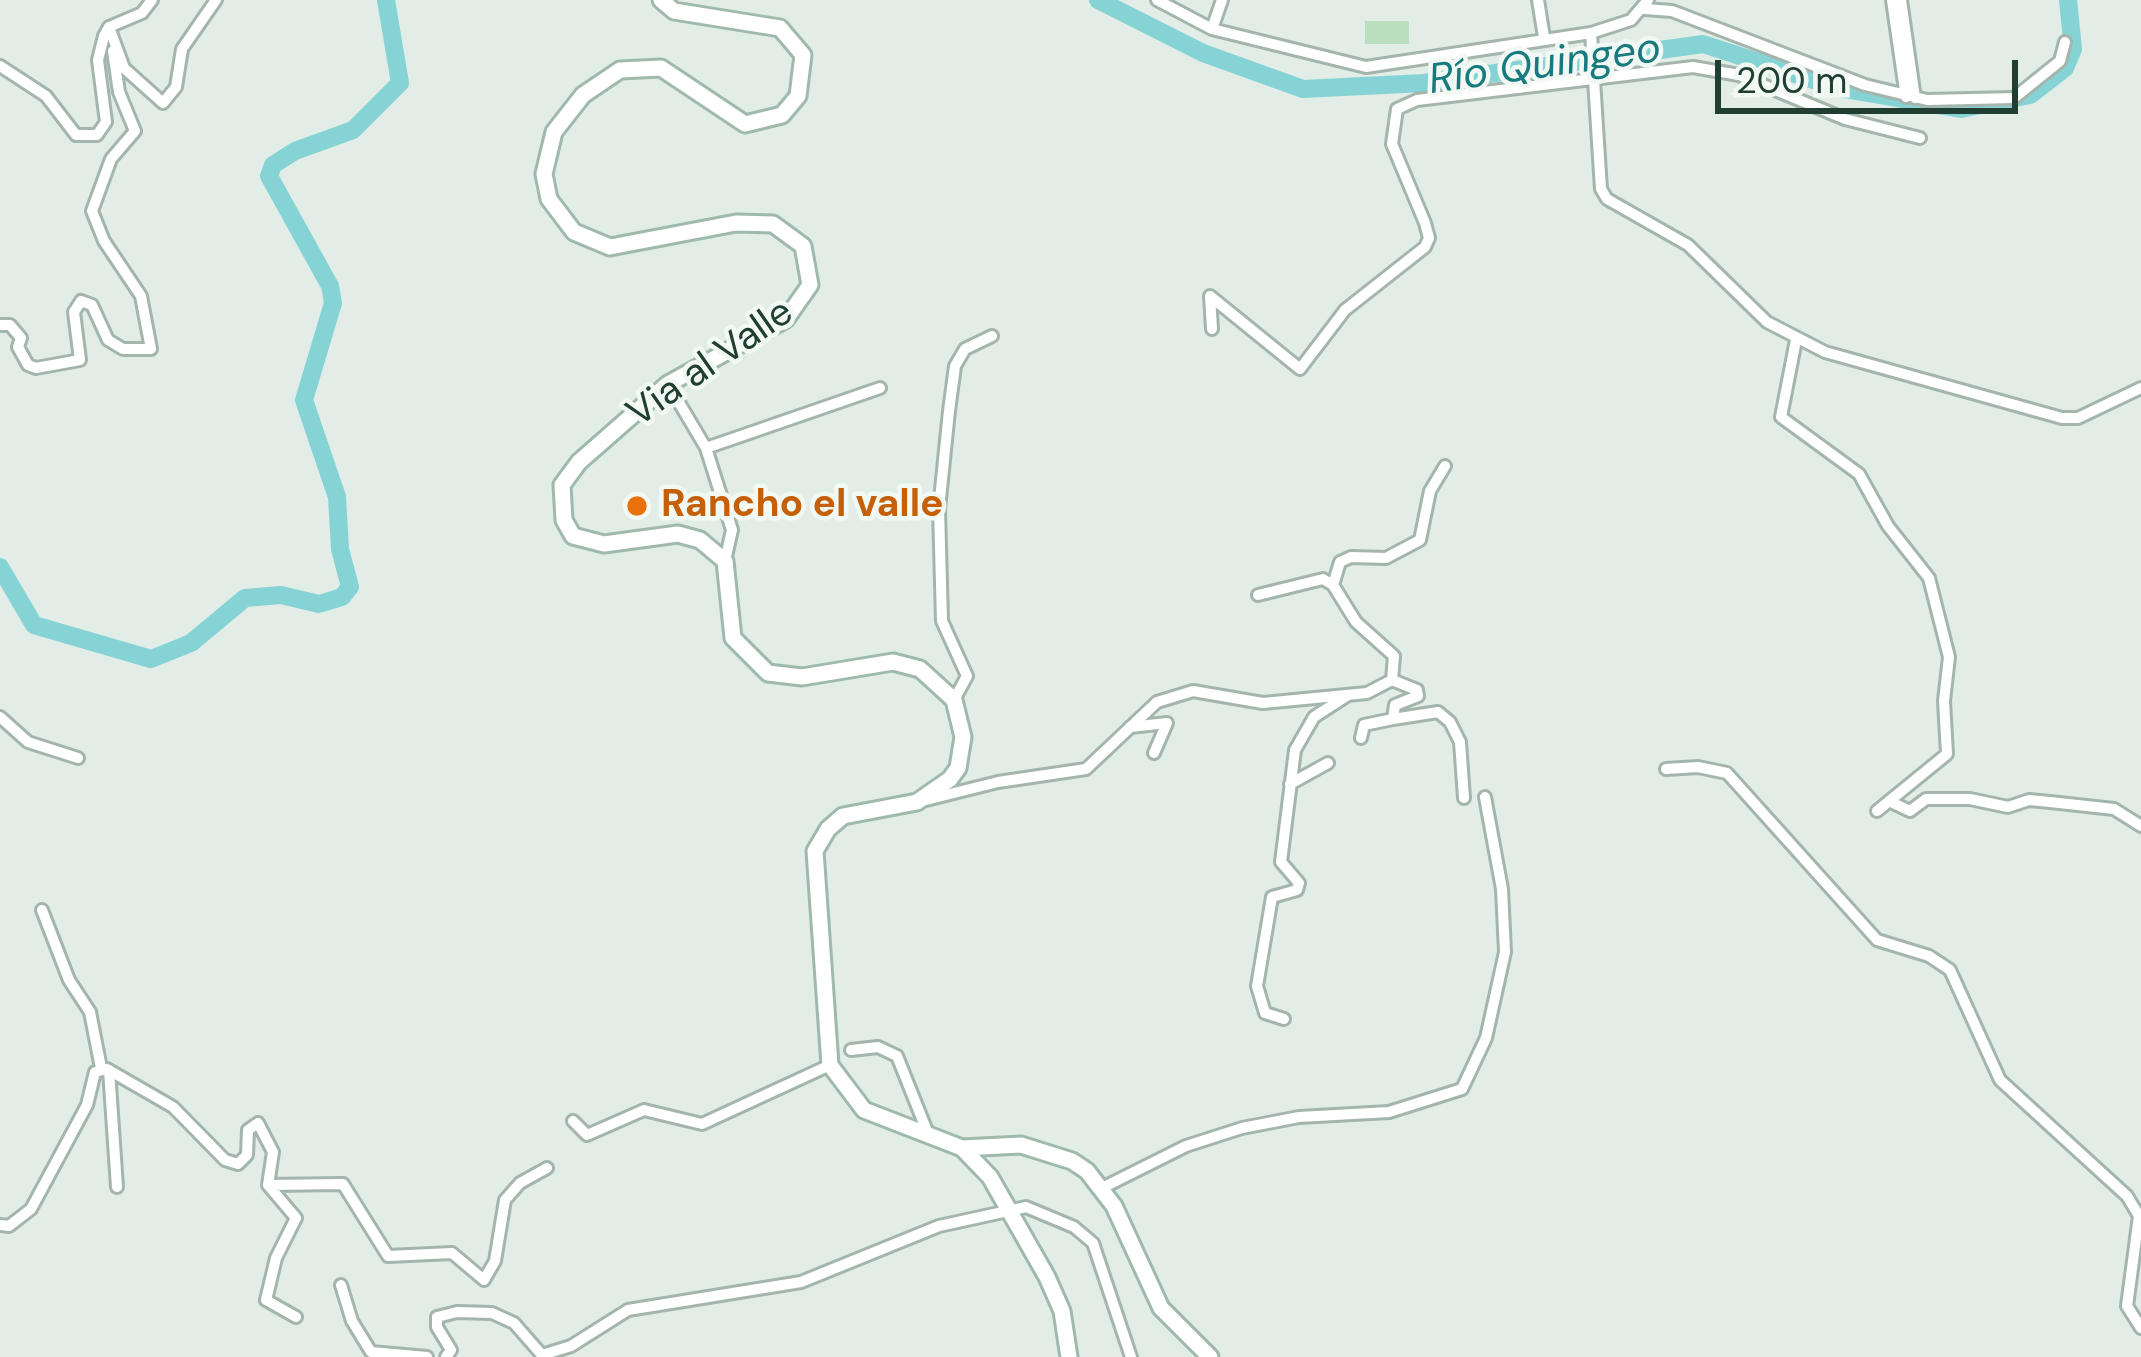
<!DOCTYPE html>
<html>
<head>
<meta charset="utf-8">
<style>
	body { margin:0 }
	#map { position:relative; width:2141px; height:1357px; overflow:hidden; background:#e1ede6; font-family:"DM Sans",sans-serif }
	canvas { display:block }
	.scale { position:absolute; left:1715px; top:60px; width:303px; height:54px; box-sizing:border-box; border:6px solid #203e32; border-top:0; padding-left:15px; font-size:36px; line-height:42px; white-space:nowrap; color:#203e32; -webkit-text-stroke:9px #f2f9f4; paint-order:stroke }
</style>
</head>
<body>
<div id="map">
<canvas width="2141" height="1357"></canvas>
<div class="scale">200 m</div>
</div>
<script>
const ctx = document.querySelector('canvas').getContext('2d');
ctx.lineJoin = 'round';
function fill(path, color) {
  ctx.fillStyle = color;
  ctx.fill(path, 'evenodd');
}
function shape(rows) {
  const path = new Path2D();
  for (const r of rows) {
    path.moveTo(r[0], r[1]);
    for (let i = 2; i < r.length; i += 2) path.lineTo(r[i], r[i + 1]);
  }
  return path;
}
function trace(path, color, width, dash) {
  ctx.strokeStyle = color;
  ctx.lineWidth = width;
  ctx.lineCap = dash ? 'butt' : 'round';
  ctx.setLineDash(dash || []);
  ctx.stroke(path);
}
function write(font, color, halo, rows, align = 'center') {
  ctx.font = font + ' "DM Sans",sans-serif';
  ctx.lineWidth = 9;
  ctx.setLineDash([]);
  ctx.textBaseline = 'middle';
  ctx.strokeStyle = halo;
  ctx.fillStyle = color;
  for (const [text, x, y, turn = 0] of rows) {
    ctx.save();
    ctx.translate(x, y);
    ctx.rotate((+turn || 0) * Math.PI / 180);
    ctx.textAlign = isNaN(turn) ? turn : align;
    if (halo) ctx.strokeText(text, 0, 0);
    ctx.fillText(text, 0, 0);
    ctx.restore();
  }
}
fill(shape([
	[1365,21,1409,21,1409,44,1365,44]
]), '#b9dfbe');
trace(shape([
	[1098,0,1203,53,1303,89,1424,83,1703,44,1838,88,1961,109,2030,95,2065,68,2073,49,2068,0],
	[0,567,34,625,151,659,191,643,245,598,281,595,319,604,342,597,350,587,340,549,337,497,304,400,333,303,330,286,269,176,273,165,295,151,353,130,400,83,386,0]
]), '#86d3d5', 18);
const street = shape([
	[1157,0,1212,29,1366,67,1591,33,1631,20,1648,0],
	[1538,0,1544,37],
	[1892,0,1906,97],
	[1901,0,1915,98],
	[1645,9,1672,11,1865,85,1927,100,2014,98,2060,61,2065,42],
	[109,27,124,68,163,103,176,87,182,49,216,0],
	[1212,29,1222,0],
	[1591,33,1601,189,1607,199,1688,245,1767,322,1825,352,2062,418,2078,418,2141,388],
	[0,66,46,96,76,135,97,135,106,122,98,60,104,36,109,27,142,13,152,0],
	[0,325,10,325,21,338,18,347,28,365,36,368,80,360,74,312,81,301,92,305,108,340,123,349,151,349,141,296,104,241,92,211,111,159,135,131,119,92,113,51],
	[1212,329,1210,296,1300,369,1345,310,1425,247,1429,238,1425,223,1392,144,1397,109,1417,100,1693,67,1739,75,1845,119,1920,138],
	[1796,340,1781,417,1859,474,1888,526,1929,578,1949,657,1944,701,1947,754,1877,811],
	[668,384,706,448],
	[725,561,732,530,706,448,880,388],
	[1333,585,1340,562,1351,557,1386,558,1420,540,1430,491,1445,466],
	[1392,680,1417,690,1418,696,1395,705,1393,719,1438,712,1450,722,1460,742,1464,798],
	[954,700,967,676,942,621,939,509,949,411,955,366,965,349,992,336],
	[0,717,28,742,78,758],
	[1130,727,1167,723,1154,753],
	[1361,738,1364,725,1393,719],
	[1666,769,1698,767,1727,773,1877,940,1929,956,1950,970,2000,1080,2127,1196,2139,1216,2127,1306,2141,1328],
	[1290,784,1328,763],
	[926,800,998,782,1086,769,1157,702,1193,691,1263,703,1367,693,1392,680,1394,656,1356,622,1333,585,1323,579,1258,595],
	[1893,803,1910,811,1926,799,1970,799,2008,807,2029,800,2050,802,2114,809,2141,826],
	[42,910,69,980,90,1012,101,1068],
	[1284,1019,1265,1013,1257,986,1272,897,1297,890,1299,883,1281,862,1295,750,1314,717,1348,695],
	[851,1050,878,1047,897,1056,929,1136],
	[109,1070,117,1187],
	[573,1121,587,1135,644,1110,702,1124,830,1065],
	[268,1185,343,1184,388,1256,452,1253,484,1280,495,1261,505,1200,520,1183,547,1168],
	[1102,1188,1186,1146,1242,1128,1299,1117,1389,1112,1462,1089,1486,1038,1505,952,1502,889,1485,797],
	[0,1225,9,1226,31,1209,87,1105,95,1072,107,1069,173,1107,225,1160,238,1164,247,1155,248,1130,258,1123,273,1152,268,1185,296,1218,276,1258,266,1300,296,1317],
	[341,1285,352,1321,371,1352,427,1357],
	[446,1357,451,1350,437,1327,437,1317,457,1312,492,1313,514,1323,542,1355,571,1346,628,1310,801,1282,939,1226,1026,1207,1074,1227,1093,1243,1131,1357]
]);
const secondary = shape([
	[661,0,674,11,780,28,803,55,798,96,782,115,745,124,661,68,620,70,583,95,554,132,544,174,549,199,574,232,610,247,736,223,773,224,803,246,810,285,786,319,668,384,579,462,562,485,564,520,573,536,604,544,678,534,700,540,725,561,733,638,768,673,802,677,893,662,920,669,954,700,963,737,958,768,950,779,917,802,843,816,828,829,815,851,830,1065,864,1110,962,1148,990,1177,1047,1277,1062,1311,1069,1357],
	[962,1148,1021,1145,1072,1161,1087,1171,1114,1206,1161,1308,1210,1357]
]);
trace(street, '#a3b5ac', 16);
trace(secondary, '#9fb9ac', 21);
trace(street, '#fff', 10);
trace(secondary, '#fff', 15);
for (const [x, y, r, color] of [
	[637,506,12,"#e8710a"]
]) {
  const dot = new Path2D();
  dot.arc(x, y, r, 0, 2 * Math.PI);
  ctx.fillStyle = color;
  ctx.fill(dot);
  trace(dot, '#f2f9f4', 4.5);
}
write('39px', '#203e32', '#f2f9f4', [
	["Via al Valle",711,364,-35]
]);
write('bold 39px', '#c56008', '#f2f9f4', [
	["Rancho el valle",661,506]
], 'left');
write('italic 42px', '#177a7e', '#f2f9f4', [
	["Río Quingeo",1545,66,-8]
]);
</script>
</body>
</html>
